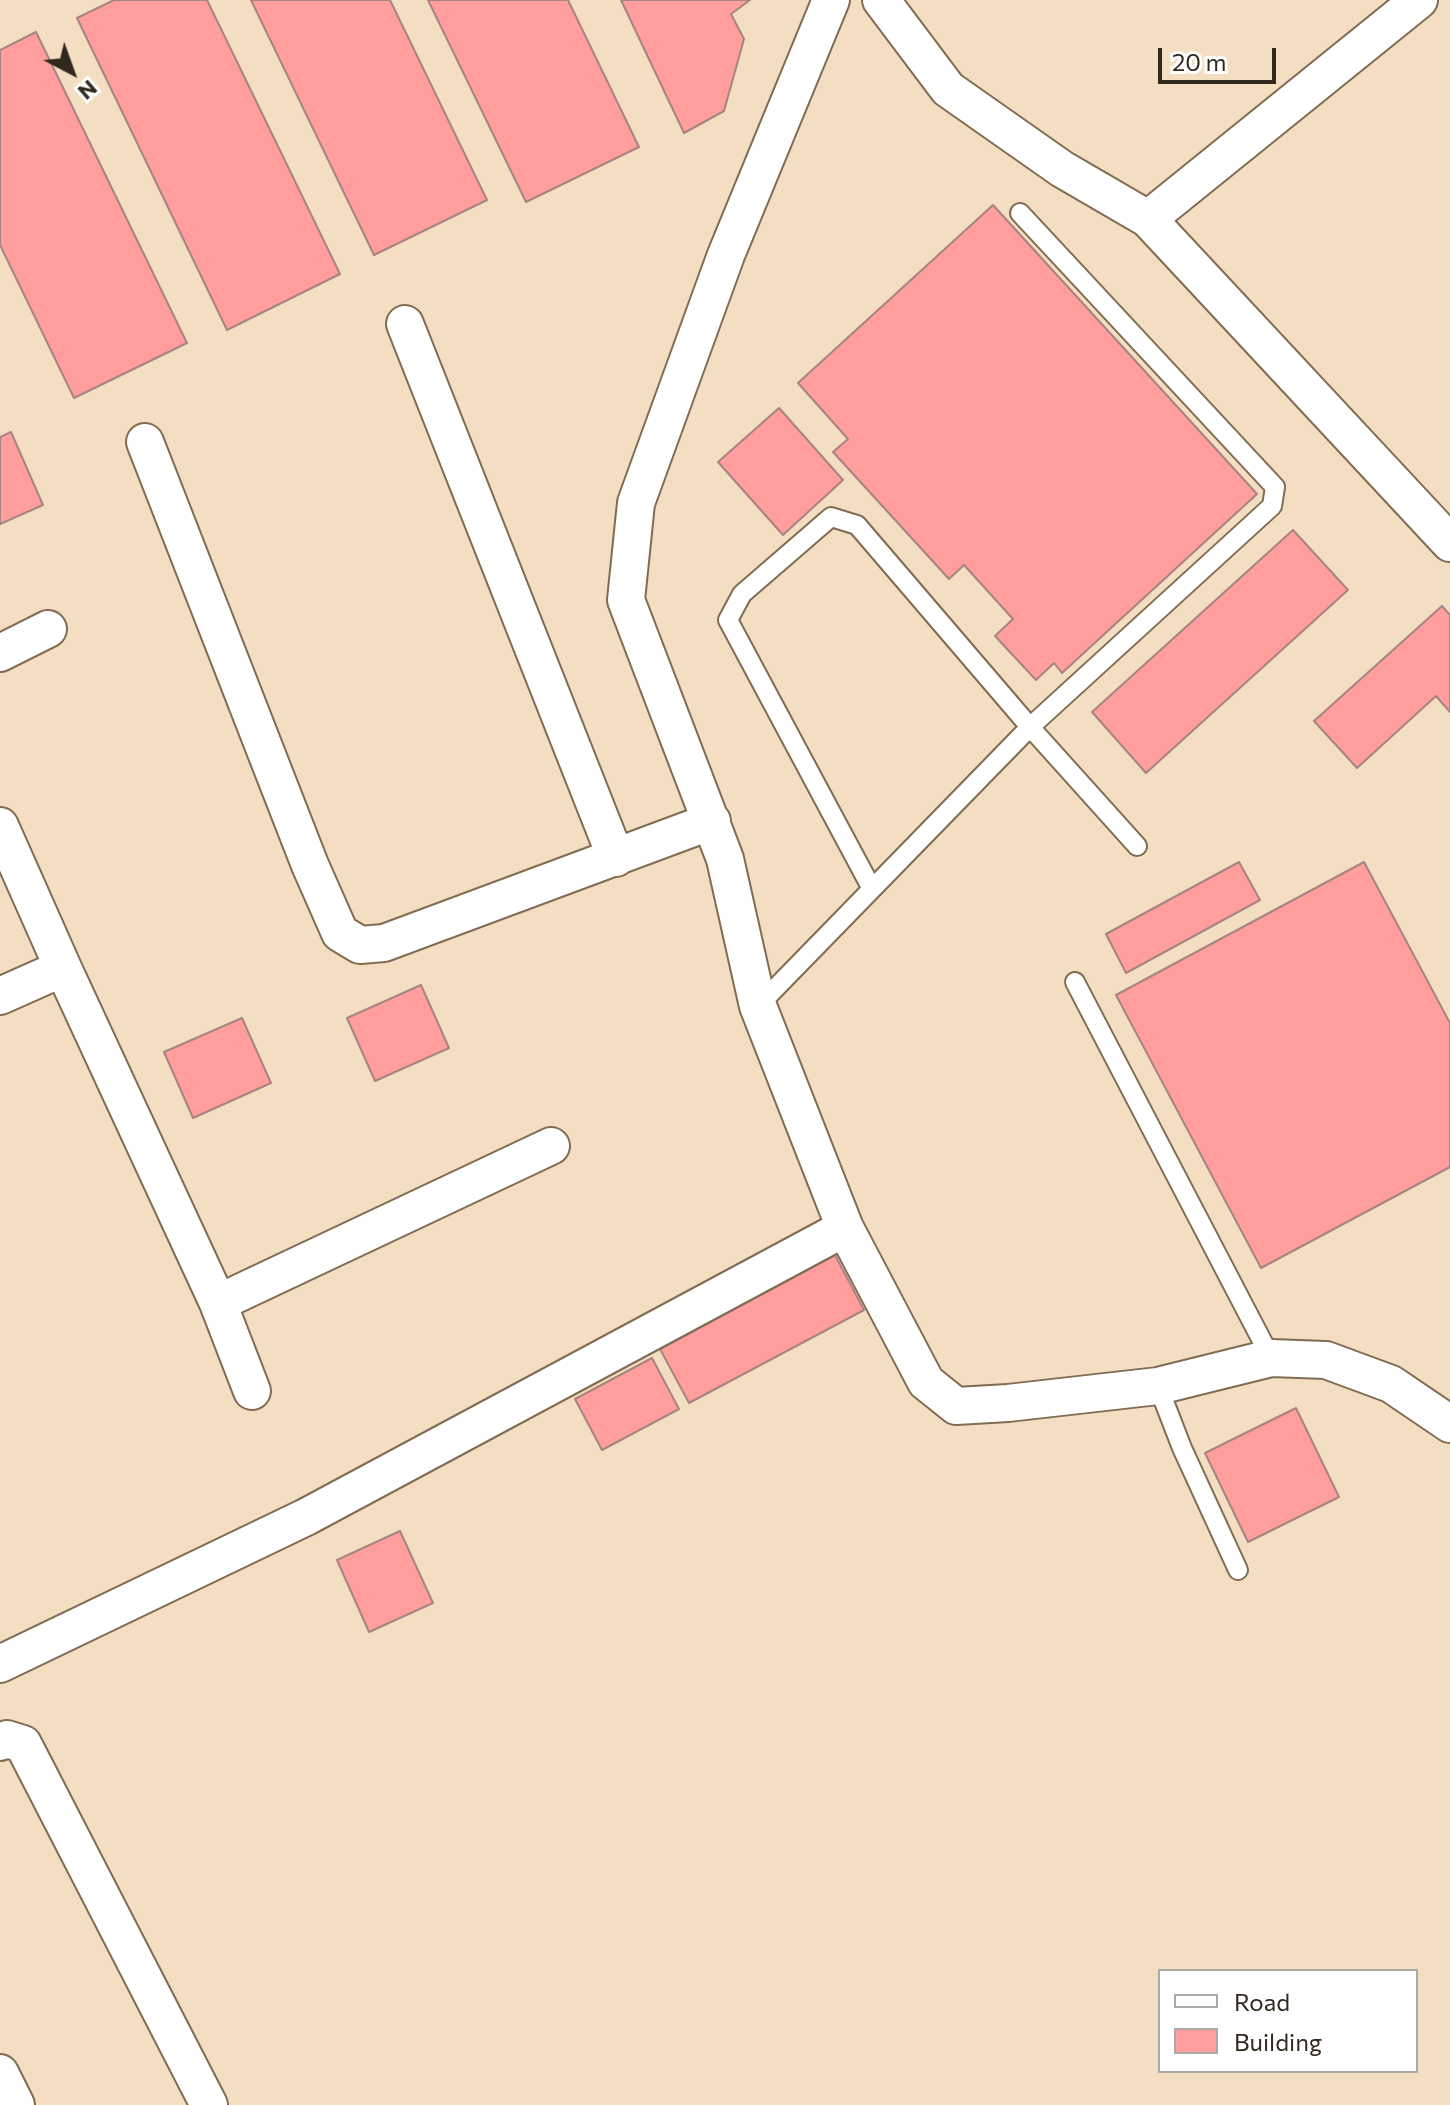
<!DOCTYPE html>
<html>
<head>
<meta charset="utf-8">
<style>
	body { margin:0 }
	#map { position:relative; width:1450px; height:2105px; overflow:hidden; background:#f4dec2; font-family:Commissioner,sans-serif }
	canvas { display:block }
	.legend { position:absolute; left:1158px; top:1969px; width:260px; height:104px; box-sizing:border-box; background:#fff; border:2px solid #ada9a5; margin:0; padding:10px 14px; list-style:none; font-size:24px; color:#31281e }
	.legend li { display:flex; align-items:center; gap:16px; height:40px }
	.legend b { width:40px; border:2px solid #ada9a5 }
	.north { position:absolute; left:32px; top:32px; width:80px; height:80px; -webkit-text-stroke:6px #fff; paint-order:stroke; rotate:139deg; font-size:22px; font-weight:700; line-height:32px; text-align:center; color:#31281e }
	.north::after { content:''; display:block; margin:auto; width:28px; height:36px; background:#31281e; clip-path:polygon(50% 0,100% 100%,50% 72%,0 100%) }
	.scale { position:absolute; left:1158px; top:48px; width:118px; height:36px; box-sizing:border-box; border:4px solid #31281e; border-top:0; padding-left:10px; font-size:24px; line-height:28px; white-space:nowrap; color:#31281e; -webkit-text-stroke:6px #fff; paint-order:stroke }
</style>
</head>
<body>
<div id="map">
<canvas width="1450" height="2105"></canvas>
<ul class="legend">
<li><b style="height:10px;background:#fff"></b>Road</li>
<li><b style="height:22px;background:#ff9e9d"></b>Building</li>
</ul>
<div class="north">N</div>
<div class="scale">20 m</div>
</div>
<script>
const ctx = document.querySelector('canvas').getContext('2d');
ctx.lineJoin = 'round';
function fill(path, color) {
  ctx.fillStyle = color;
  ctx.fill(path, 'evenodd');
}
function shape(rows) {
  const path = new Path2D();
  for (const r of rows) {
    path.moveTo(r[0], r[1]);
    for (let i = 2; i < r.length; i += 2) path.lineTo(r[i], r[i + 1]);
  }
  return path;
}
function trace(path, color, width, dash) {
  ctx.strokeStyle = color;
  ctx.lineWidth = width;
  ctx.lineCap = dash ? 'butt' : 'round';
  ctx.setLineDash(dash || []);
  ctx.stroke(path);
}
const building = shape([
	[114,0,207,0,340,274,227,330,77,18,114,0],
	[251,0,390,0,487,200,374,255,251,0],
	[428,0,568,0,639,147,526,202,428,0],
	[621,0,750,0,731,14,744,39,724,111,684,133,621,0],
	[36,32,187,343,74,398,0,245,0,50,36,32],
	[993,205,1257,494,1062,673,1054,663,1036,680,995,636,1013,619,964,565,949,579,833,452,848,439,798,383,993,205],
	[779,408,843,480,783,535,718,462,779,408],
	[11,432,43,505,0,524,0,437,11,432],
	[1293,530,1348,590,1146,773,1092,712,1293,530],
	[1442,606,1450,615,1450,712,1436,696,1357,768,1314,721,1442,606],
	[1239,862,1260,900,1126,973,1106,934,1239,862],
	[1364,862,1450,1023,1450,1167,1261,1268,1116,995,1364,862],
	[421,985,449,1048,375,1081,347,1018,421,985],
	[242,1018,271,1083,193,1118,164,1052,242,1018],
	[835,1255,864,1310,689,1403,660,1349,835,1255],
	[652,1358,679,1409,602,1450,575,1399,652,1358],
	[1296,1408,1339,1497,1248,1542,1205,1453,1296,1408],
	[400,1531,433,1603,369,1632,337,1560,400,1531]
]);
fill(building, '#ff9e9d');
trace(building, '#a78382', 2);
const service = shape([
	[872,889,728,620,742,594,831,517,857,525,1030,727,1137,846],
	[1075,982,1271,1358],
	[758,1006,1030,727,1272,506,1275,487,1020,213],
	[1158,1386,1182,1448,1238,1570]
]);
const minor = shape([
	[831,0,726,255,636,503,626,600,725,859,758,1006,845,1228,926,1382,956,1406,1008,1403,1158,1386,1271,1358,1326,1360,1391,1384,1450,1424],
	[881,0,948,89,1062,169,1148,219,1450,543],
	[1148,219,1419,0],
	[405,324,616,858],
	[145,442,310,865,340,933,360,945,384,943,712,821],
	[0,653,48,629],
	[0,826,63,968,218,1303,252,1391],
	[0,996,63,968],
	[218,1303,551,1146],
	[0,1664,306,1517,845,1228],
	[0,1742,7,1739,23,1744,209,2105],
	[0,2073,16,2105]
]);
trace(service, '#806c53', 22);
trace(minor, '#806c53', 40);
trace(service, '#fff', 18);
trace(minor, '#fff', 36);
</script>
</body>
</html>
